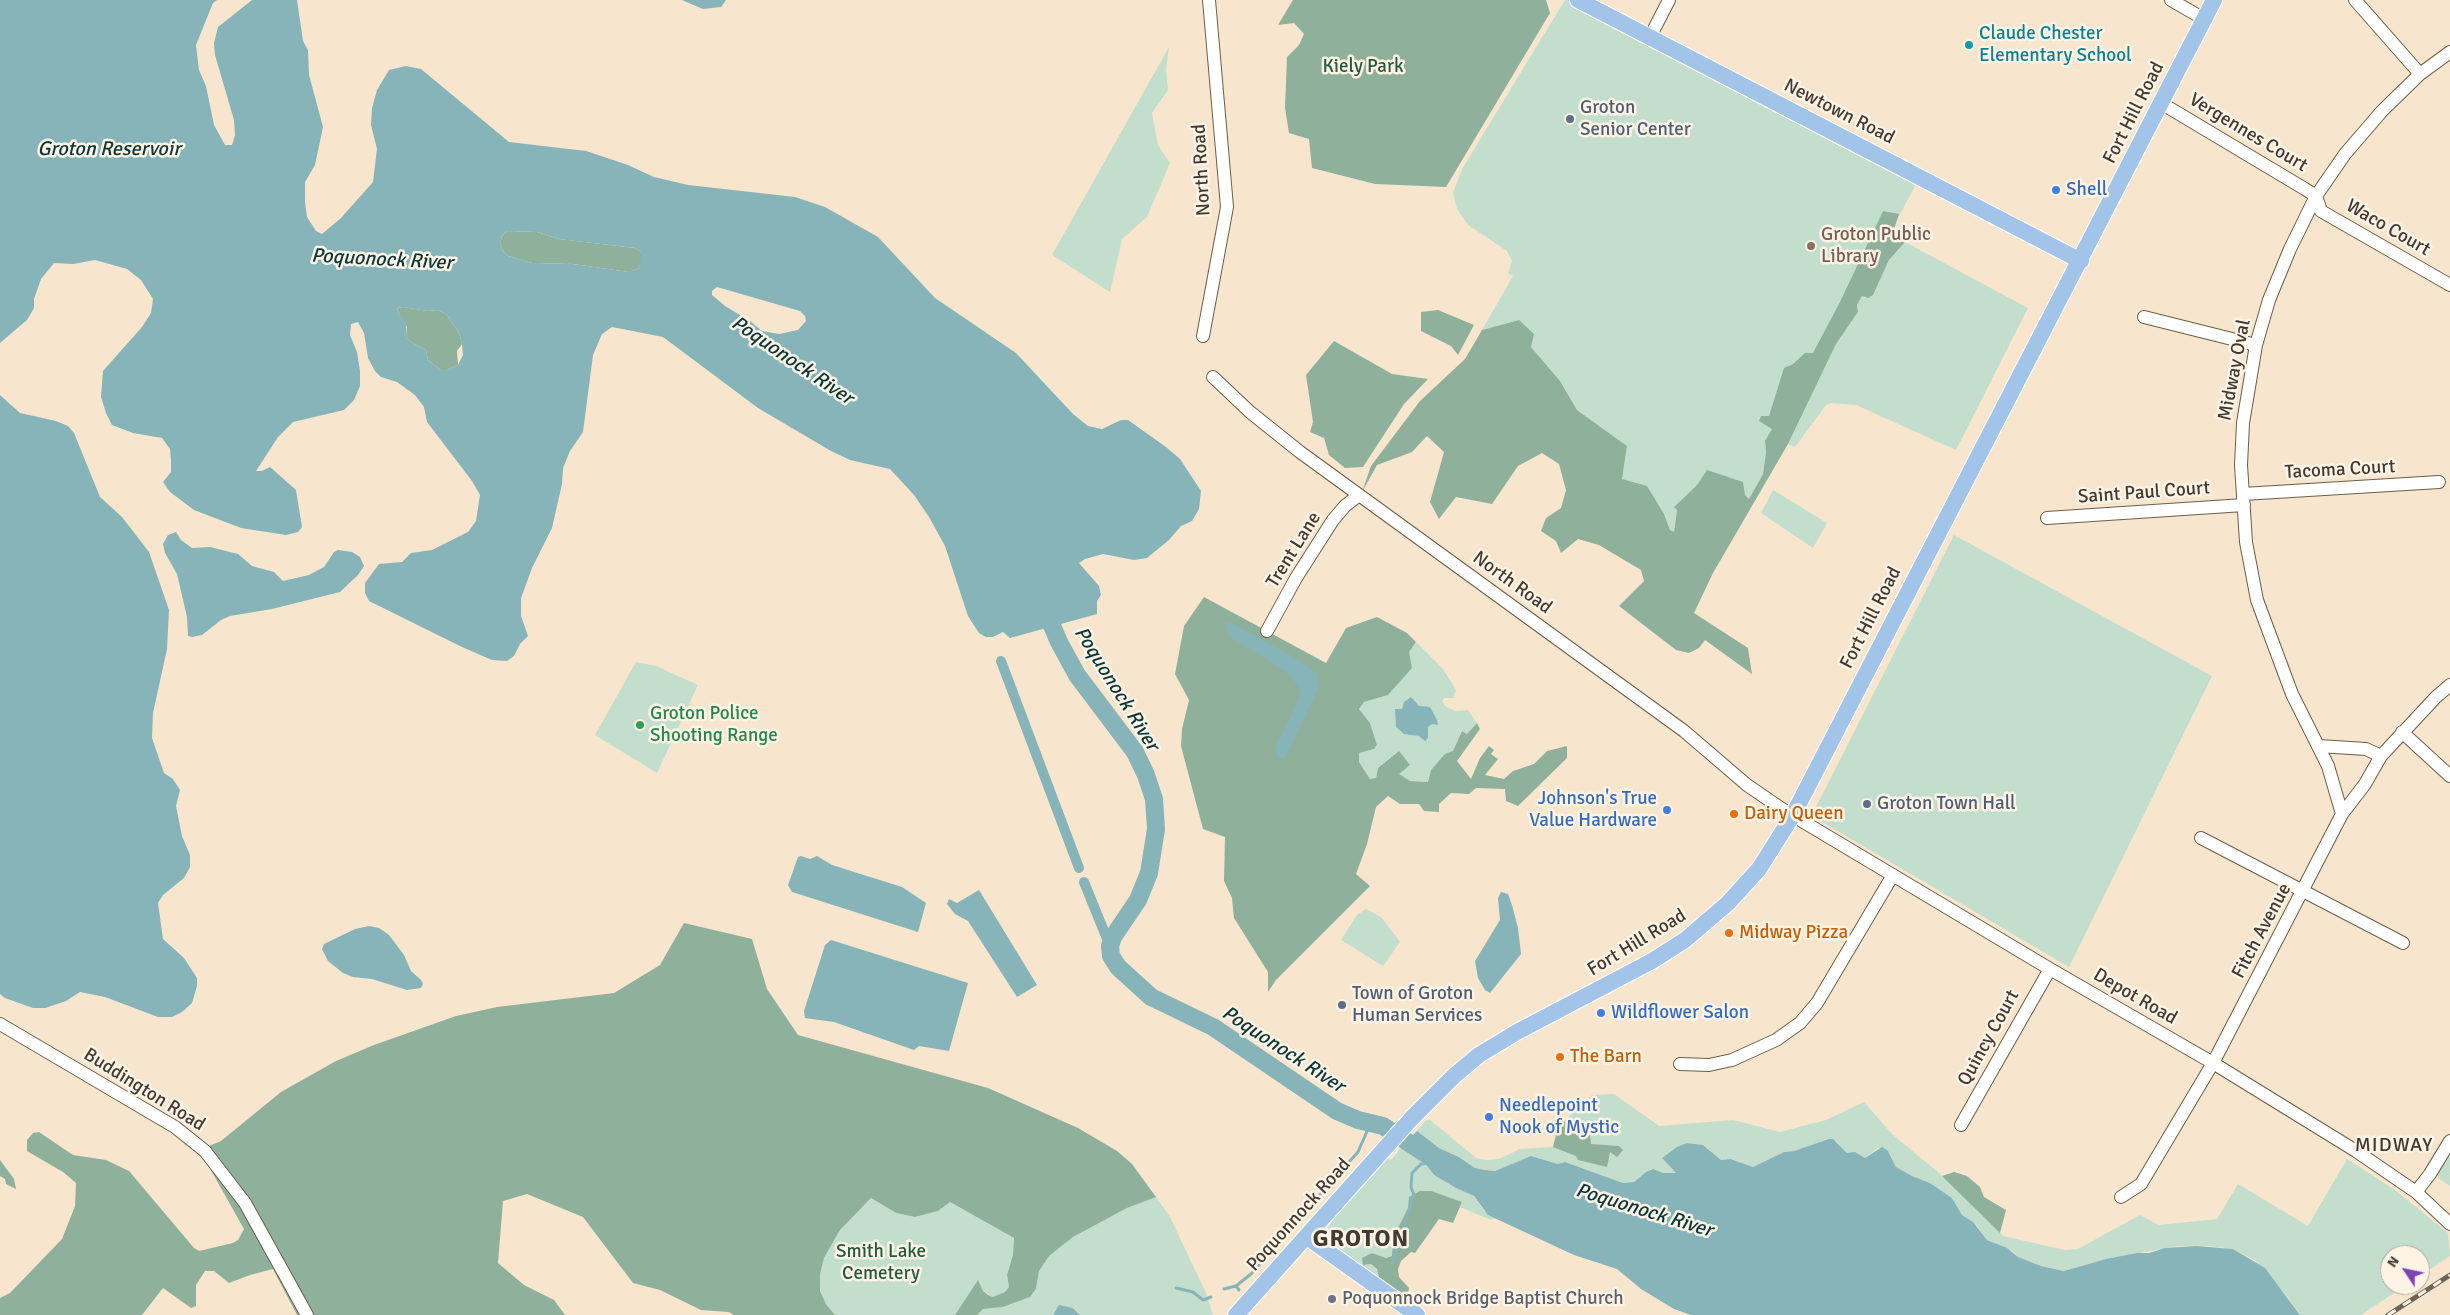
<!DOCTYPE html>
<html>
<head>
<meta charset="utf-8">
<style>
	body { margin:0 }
	#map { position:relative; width:2450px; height:1315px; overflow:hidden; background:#f7e5cd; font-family:Signika,sans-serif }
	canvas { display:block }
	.north { position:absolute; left:2380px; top:1245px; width:50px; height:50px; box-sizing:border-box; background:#fef3e5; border:1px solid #b3a99d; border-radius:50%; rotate:304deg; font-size:14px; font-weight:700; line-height:20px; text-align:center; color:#423b31 }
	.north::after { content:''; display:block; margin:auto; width:18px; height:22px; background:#8042b7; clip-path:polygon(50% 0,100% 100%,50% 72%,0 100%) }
</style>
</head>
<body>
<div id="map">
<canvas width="2450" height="1315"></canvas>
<div class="north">N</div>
</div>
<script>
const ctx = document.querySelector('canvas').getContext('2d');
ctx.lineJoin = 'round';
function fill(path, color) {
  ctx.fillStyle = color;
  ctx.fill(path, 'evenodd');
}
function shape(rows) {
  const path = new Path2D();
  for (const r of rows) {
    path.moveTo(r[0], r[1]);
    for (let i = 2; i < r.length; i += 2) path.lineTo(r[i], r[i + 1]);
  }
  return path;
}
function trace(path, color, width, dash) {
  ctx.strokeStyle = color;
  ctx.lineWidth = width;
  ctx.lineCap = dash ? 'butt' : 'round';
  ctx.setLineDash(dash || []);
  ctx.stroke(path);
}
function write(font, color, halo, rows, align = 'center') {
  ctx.font = font + ' Signika,sans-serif';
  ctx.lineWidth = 5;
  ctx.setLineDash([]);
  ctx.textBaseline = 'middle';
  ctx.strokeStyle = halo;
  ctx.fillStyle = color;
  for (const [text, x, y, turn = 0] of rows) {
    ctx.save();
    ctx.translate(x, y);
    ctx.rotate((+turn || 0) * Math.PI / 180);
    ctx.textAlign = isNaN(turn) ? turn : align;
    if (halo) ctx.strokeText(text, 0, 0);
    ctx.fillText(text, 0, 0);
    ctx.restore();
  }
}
fill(shape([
	[1565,0,1578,0,1916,184,1783,435,1765,441,1766,452,1763,474,1749,499,1707,470,1697,485,1674,507,1677,509,1674,533,1670,530,1664,514,1622,479,1627,446,1577,410,1560,381,1531,347,1519,320,1482,330,1513,276,1508,273,1512,261,1507,251,1468,225,1457,209,1453,193,1462,169],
	[1169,47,1166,69,1168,90,1152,113,1158,145,1170,163,1147,217,1122,239,1110,292,1052,255],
	[1905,242,2028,308,1956,450,1856,405,1831,403,1826,405,1795,447,1788,444,1836,344,1858,312,1857,305,1863,295,1865,298,1873,295,1889,260],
	[1773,490,1827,523,1813,548,1761,513],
	[1954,535,2212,676,2069,967,1817,819,1815,809],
	[1416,642,1443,669,1456,690,1453,698,1444,698,1442,701,1445,706,1455,711,1468,710,1477,723,1467,734,1462,731,1453,751,1431,770,1428,782,1410,781,1398,774,1399,751,1378,768,1376,778,1370,779,1359,762,1359,753,1374,749,1377,745,1370,723,1359,709,1364,702,1388,695,1411,669,1408,652],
	[636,662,656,666,698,685,657,773,595,735],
	[1366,909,1381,917,1400,942,1383,966,1341,940,1357,915],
	[1614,1094,1659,1126,1733,1120,1780,1132,1826,1120,1864,1102,1892,1134,1945,1178,2003,1236,2065,1250,2078,1249,2140,1215,2159,1225,2217,1219,2238,1184,2308,1226,2347,1159,2395,1190,2448,1233,2450,1256,2420,1276,2420,1255,2390,1255,2390,1285,2406,1285,2361,1315,2300,1315,2287,1296,2256,1261,2233,1249,2207,1246,2178,1246,2106,1259,2065,1271,2041,1266,2018,1257,2012,1251,1987,1240,1977,1226,1962,1215,1952,1198,1930,1183,1912,1176,1896,1167,1890,1154,1878,1148,1865,1158,1862,1158,1847,1153,1836,1141,1829,1139,1794,1151,1784,1152,1753,1167,1727,1159,1721,1161,1704,1145,1687,1143,1662,1158,1677,1174,1663,1173,1652,1169,1646,1172,1634,1182,1623,1183,1565,1162,1558,1164,1531,1156,1495,1171,1485,1170,1475,1168,1460,1157,1439,1148,1417,1131,1425,1121,1430,1120,1476,1158,1486,1160,1499,1159,1520,1149,1553,1147,1558,1127,1592,1095],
	[1401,1148,1411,1149,1418,1154,1434,1175,1456,1188,1474,1196,1484,1211,1496,1218,1491,1220,1460,1207,1462,1203,1408,1208,1393,1238,1392,1256,1386,1258,1372,1253,1363,1265,1371,1264,1407,1300,1334,1245,1326,1231,1336,1215,1388,1158,1391,1160],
	[2450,1154,2450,1186,2439,1179,2438,1174],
	[1156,1197,1170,1217,1206,1293,1213,1315,1080,1315,1074,1308,1061,1307,1053,1315,977,1315,983,1309,1003,1307,1030,1297,1036,1289,1039,1271,1049,1256,1073,1237,1127,1208],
	[871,1198,896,1213,915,1217,938,1211,950,1202,1014,1238,1013,1255,1007,1275,1009,1287,1005,1293,993,1297,983,1291,978,1281,955,1315,835,1315,826,1304,820,1291,820,1274,824,1258,840,1230]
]), '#c4dece');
fill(shape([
	[1293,0,1546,0,1550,13,1446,187,1375,184,1312,168,1309,139,1289,133,1285,108,1287,57,1299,45,1304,34,1294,23,1278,25],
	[1883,211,1899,214,1892,235,1905,242,1889,260,1873,295,1868,298,1862,296,1857,305,1858,312,1836,344,1788,444,1713,573,1694,613,1748,648,1752,674,1705,640,1699,648,1689,653,1676,650,1619,606,1644,581,1641,570,1599,545,1578,539,1561,553,1556,541,1541,531,1546,518,1561,508,1566,490,1559,464,1542,453,1518,466,1492,504,1456,497,1439,519,1430,502,1444,452,1427,436,1412,452,1377,465,1362,492,1371,466,1420,401,1465,359,1482,330,1519,320,1534,334,1531,347,1560,381,1577,410,1627,446,1622,479,1647,486,1664,514,1670,530,1674,532,1677,510,1674,507,1697,485,1707,470,1743,482,1745,495,1749,499,1763,474,1766,452,1765,441,1772,429,1759,421,1761,416,1769,416,1784,368,1793,364,1805,353,1813,353,1840,302],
	[507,231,537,232,559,239,635,248,641,252,642,260,639,268,629,272,573,264,532,263,508,256,503,251,500,244,502,236],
	[403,307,428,311,438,310,447,315,459,333,462,344,457,351,458,365,447,370,441,370,428,360,426,350,411,342,407,338,407,327,399,314,397,308],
	[1438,310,1474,325,1458,355,1451,346,1421,331,1421,312],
	[1334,341,1392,374,1428,379,1404,404,1363,467,1345,468,1329,455,1324,438,1310,432,1313,422,1306,375],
	[1204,597,1326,663,1346,628,1377,617,1407,633,1416,642,1409,652,1412,668,1388,695,1364,702,1359,709,1370,723,1377,745,1374,749,1359,753,1359,762,1370,779,1376,778,1378,768,1399,751,1410,765,1399,774,1410,781,1428,782,1431,770,1445,754,1453,751,1462,731,1467,734,1477,723,1480,729,1457,761,1471,779,1480,758,1489,746,1494,750,1491,754,1498,759,1485,775,1504,779,1513,771,1534,764,1547,751,1567,746,1567,758,1518,806,1506,801,1505,789,1476,788,1469,794,1451,793,1439,804,1439,812,1424,811,1419,804,1400,804,1388,796,1376,807,1367,844,1356,874,1370,886,1276,980,1268,992,1268,972,1234,918,1232,898,1224,881,1225,837,1203,829,1181,746,1182,729,1189,700,1175,674,1184,626],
	[684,923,752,939,767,989,798,1035,988,1088,1078,1128,1117,1151,1132,1164,1156,1197,1127,1208,1073,1237,1049,1256,1039,1271,1036,1289,1030,1297,1003,1307,983,1309,977,1315,955,1315,978,1280,983,1291,988,1295,993,1297,1005,1292,1009,1287,1007,1275,1013,1255,1014,1238,950,1202,938,1211,915,1217,896,1213,871,1198,840,1230,824,1258,820,1274,820,1291,826,1304,835,1315,734,1315,729,1312,701,1310,660,1290,633,1283,583,1217,527,1194,503,1201,498,1263,524,1285,554,1300,565,1315,297,1315,273,1269,250,1275,229,1283,214,1271,205,1271,196,1285,196,1306,191,1308,163,1288,142,1315,0,1315,0,1298,10,1293,62,1239,75,1206,76,1183,63,1172,27,1151,27,1140,33,1133,39,1132,73,1155,106,1160,129,1171,194,1248,199,1251,233,1243,238,1240,244,1229,208,1165,196,1151,221,1141,281,1092,336,1061,374,1045,456,1016,497,1007,614,993,660,965],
	[1564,1121,1590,1136,1591,1144,1619,1146,1623,1150,1617,1157,1610,1152,1607,1167,1578,1160,1576,1156,1553,1147,1558,1127],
	[0,1160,14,1179,16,1189,6,1184,5,1179,0,1176],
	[1954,1172,1967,1176,1980,1187,1984,1197,2006,1210,2000,1233,1942,1176],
	[1420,1191,1431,1191,1462,1202,1453,1223,1439,1219,1415,1253,1411,1252,1401,1261,1398,1269,1399,1277,1409,1288,1407,1300,1379,1277,1377,1269,1371,1264,1363,1265,1362,1258,1372,1253,1386,1258,1392,1256,1393,1238,1408,1208,1409,1197]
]), '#8fb19c');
fill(shape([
	[0,0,217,0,213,3,196,45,199,70,206,86,214,125,225,145,232,145,235,135,234,120,215,55,214,43,218,27,252,0,297,0,303,41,308,50,309,75,323,127,315,165,305,182,305,202,307,217,316,231,322,234,341,218,373,182,377,149,371,125,372,108,377,90,389,70,406,66,421,69,509,142,586,151,628,165,654,177,688,185,795,197,825,207,878,237,935,298,1016,353,1073,414,1088,426,1102,429,1121,420,1128,420,1166,447,1180,459,1201,491,1199,509,1192,521,1181,526,1169,540,1147,558,1134,560,1103,554,1085,559,1079,563,1099,586,1101,595,1097,601,1097,614,1010,638,1003,632,993,637,986,637,979,633,968,616,945,546,929,517,914,495,890,469,850,460,831,451,758,408,663,337,612,327,602,334,593,355,583,432,570,451,563,468,562,484,552,528,532,568,521,598,521,616,528,636,520,644,514,656,507,661,492,660,462,647,369,601,365,593,365,583,379,564,402,562,411,553,432,550,468,532,476,521,480,495,472,481,427,422,424,407,415,395,397,382,381,377,375,371,368,358,364,333,358,322,351,324,350,335,357,352,360,371,360,386,354,400,344,410,293,422,278,437,256,471,262,471,270,467,296,490,302,527,298,532,286,535,241,528,194,510,170,492,163,482,171,472,171,460,170,449,162,438,133,433,112,425,106,413,101,397,103,371,142,327,151,313,153,299,141,280,127,269,95,260,73,264,54,263,41,279,34,299,34,308,27,320,0,343],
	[507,231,537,232,559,239,635,248,641,252,641,260,639,268,629,272,573,264,532,263,508,256,503,251,500,244,502,236],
	[717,287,800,311,805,316,806,321,798,330,779,334,762,331,750,321,725,306,712,295,712,291],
	[403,307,428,311,438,310,447,315,459,333,462,344,463,355,458,365,447,370,441,370,428,360,426,350,411,342,407,338,406,322,399,314,397,308],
	[682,0,726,0,721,7,703,9],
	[0,395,20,413,56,421,68,426,74,433,100,497,122,517,149,552,169,610,167,649,153,713,152,738,164,773,173,779,180,790,176,806,182,836,190,855,190,867,184,878,163,895,158,903,163,939,184,958,197,978,197,986,192,1003,182,1012,172,1017,158,1017,105,997,80,992,66,1001,45,1008,33,1008,5,998,0,994],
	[176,532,181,540,192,548,210,547,238,554,252,566,274,572,283,581,309,575,324,567,334,552,338,550,352,552,360,557,364,566,358,575,340,592,272,609,230,616,221,620,202,635,192,637,188,636,187,617,177,574,165,553,163,544,168,535],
	[1229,622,1297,659,1318,674,1318,689,1285,758,1277,757,1276,746,1300,697,1299,687,1287,672,1230,637,1226,631,1226,624],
	[1411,697,1419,706,1430,707,1437,720,1438,725,1432,724,1428,727,1428,738,1425,741,1419,736,1404,734,1396,727,1395,709,1402,709,1404,702],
	[801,856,810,859,817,856,832,865,902,887,926,903,918,932,792,892,788,885,798,857],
	[979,890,1037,985,1017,997,968,921,955,914,947,904,949,899,957,903],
	[1501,892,1508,894,1512,905,1518,928,1521,954,1490,993,1485,990,1478,978,1475,961,1500,920,1498,898],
	[369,926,379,928,389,935,404,955,411,971,421,980,423,984,421,988,407,990,372,979,353,977,343,973,328,961,322,949,324,944,355,929],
	[831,940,968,983,949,1051,919,1046,914,1050,834,1022,805,1018,804,1011,825,945],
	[1417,1131,1439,1148,1459,1157,1475,1168,1485,1170,1495,1171,1531,1156,1558,1164,1565,1162,1623,1183,1634,1182,1646,1172,1653,1169,1663,1173,1676,1173,1662,1158,1677,1147,1687,1143,1703,1145,1721,1160,1730,1159,1753,1167,1784,1152,1794,1151,1829,1139,1833,1139,1847,1153,1855,1152,1865,1158,1882,1147,1888,1151,1896,1167,1912,1176,1930,1183,1952,1198,1962,1215,1973,1222,1987,1240,2007,1248,2018,1257,2041,1266,2064,1271,2106,1259,2137,1253,2149,1253,2165,1248,2196,1246,2233,1249,2265,1268,2300,1315,1691,1315,1674,1309,1641,1289,1617,1269,1574,1255,1488,1215,1474,1196,1456,1188,1434,1175,1418,1154,1411,1149,1401,1148],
	[1059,1305,1073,1308,1080,1315,1053,1315]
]), '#87b4b8');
trace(shape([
	[1300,1217,1358,1152,1371,1122],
	[1392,1263,1395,1256,1399,1234,1403,1228,1414,1195,1411,1187,1412,1173,1421,1164,1429,1163],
	[1236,1286,1239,1290],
	[1176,1288,1193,1292,1203,1300,1211,1297],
	[1224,1289,1236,1286,1251,1274,1287,1233]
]), '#87b4b8', 3);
trace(shape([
	[1001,661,1079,868],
	[1084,882,1110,946]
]), '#87b4b8', 10);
trace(shape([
	[1044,607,1059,642,1077,675,1135,752,1146,775,1154,799,1156,829,1149,873,1138,900,1113,937,1110,946,1111,956,1118,967,1151,997,1213,1027,1337,1111,1358,1120,1383,1126,1426,1154]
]), '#87b4b8', 18);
const minor = shape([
	[2171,0,2204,19],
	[2355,0,2420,74],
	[1650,37,1669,0],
	[2161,103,2305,189,2316,196,2321,211,2450,285],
	[2144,317,2256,345],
	[1203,336,1227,207,1209,0],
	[1213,377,1250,412,1300,452,1684,731,1747,785,1782,809,2050,969,2213,1063,2356,1151,2416,1192,2450,1224],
	[2243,494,2439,482],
	[2047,518,2244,505],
	[1267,631,1296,578,1333,520,1345,506,1359,495],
	[2402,732,2450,776],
	[2319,746,2366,749,2381,756],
	[2342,814,2328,766,2292,694,2257,600,2246,542,2241,465,2243,423,2256,345,2269,300,2290,249,2316,196,2345,154,2382,111,2420,74,2450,52],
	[2201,838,2403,943],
	[0,1024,175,1127,205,1151,245,1203,307,1315],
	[1680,1064,1709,1065,1732,1060,1776,1040,1800,1023,1817,1003,1893,875],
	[1961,1125,2050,969],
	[2416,1192,2430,1174,2450,1141],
	[2121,1197,2141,1184,2213,1063,2342,814,2365,784,2381,756,2436,697,2450,685]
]);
const major = shape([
	[1578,0,2081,261],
	[1307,1237,1417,1315],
	[1236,1315,1411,1119,1455,1075,1479,1055,1517,1032,1652,961,1685,940,1728,903,1759,869,1793,815,2214,0]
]);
trace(minor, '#6d5e49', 14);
trace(major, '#fff', 18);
trace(minor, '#fff', 12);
trace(major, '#a2c4e9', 16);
const rail = shape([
	[2388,1315,2450,1275]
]);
trace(rail, '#6d6456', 5);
trace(rail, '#fef3e5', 3, [9]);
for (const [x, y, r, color] of [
	[1969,45,5,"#0f9aa8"],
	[1570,119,5,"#5c6f8a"],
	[2056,190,5,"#3f7fe0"],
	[1811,246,5,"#8d6e63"],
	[640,725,5,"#2e9e5b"],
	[1867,804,5,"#5c6f8a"],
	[1667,810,5,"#3f7fe0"],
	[1734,814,5,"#e8710a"],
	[1729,933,5,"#e8710a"],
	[1342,1005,5,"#5c6f8a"],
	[1601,1013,5,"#3f7fe0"],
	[1560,1057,5,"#e8710a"],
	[1489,1117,5,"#3f7fe0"],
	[1332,1299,5,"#6b7280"]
]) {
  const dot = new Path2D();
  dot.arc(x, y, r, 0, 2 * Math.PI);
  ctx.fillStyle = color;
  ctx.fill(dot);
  trace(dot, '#fef3e5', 2);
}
write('19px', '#0d838f', '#fef3e5', [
	["Claude Chester",1979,34],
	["Elementary School",1979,56]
], 'left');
write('19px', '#225b3e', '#fef3e5', [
	["Kiely Park",1363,67],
	["Smith Lake",881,1252],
	["Cemetery",881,1274]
]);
write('19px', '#4e5e75', '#fef3e5', [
	["Groton",1580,108],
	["Senior Center",1580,130],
	["Groton Town Hall",1877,804],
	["Town of Groton",1352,994],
	["Human Services",1352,1016]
], 'left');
write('19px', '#423b31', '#fef3e5', [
	["Newtown Road",1839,112,27],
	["Fort Hill Road",2134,113,-63],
	["Vergennes Court",2248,133,31],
	["North Road",1202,170,-93],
	["Waco Court",2388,228,30],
	["Midway Oval",2235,370,-79],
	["Tacoma Court",2340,470,-3],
	["Saint Paul Court",2144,493,-4],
	["Trent Lane",1294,550,-58],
	["North Road",1512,583,36],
	["Fort Hill Road",1871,618,-63],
	["Fitch Avenue",2262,931,-62],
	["Fort Hill Road",1637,943,-31],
	["Depot Road",2135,997,30],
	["Quincy Court",1989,1038,-61],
	["Buddington Road",144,1090,32],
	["Poquonnock Road",1299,1215,-48]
]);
write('19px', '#366cbe', '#fef3e5', [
	["Shell",2066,190],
	["Johnson's True",1657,799,"right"],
	["Value Hardware",1657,821,"right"],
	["Wildflower Salon",1611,1013],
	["Needlepoint",1499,1106],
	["Nook of Mystic",1499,1128]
], 'left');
write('19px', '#785e54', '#fef3e5', [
	["Groton Public",1821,235],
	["Library",1821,257]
], 'left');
write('19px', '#27864d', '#fef3e5', [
	["Groton Police",650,714],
	["Shooting Range",650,736]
], 'left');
write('19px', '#c56008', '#fef3e5', [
	["Dairy Queen",1744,814],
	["Midway Pizza",1739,933],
	["The Barn",1570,1057]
], 'left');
write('19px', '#5b616d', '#fef3e5', [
	["Poquonnock Bridge Baptist Church",1342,1299]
], 'left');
write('italic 20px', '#0b373b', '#fef3e5', [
	["Groton Reservoir",109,150],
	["Poquonock River",382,260,3],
	["Poquonock River",792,361,34],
	["Poquonock River",1116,689,58],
	["Poquonock River",1283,1050,33],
	["Poquonock River",1644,1211,17]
]);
ctx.letterSpacing = '1px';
write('20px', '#423b31', '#fef3e5', [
	["MIDWAY",2394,1146]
]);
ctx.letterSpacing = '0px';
ctx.letterSpacing = '1px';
write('bold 24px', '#423b31', '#fef3e5', [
	["GROTON",1361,1240]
]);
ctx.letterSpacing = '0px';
</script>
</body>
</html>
